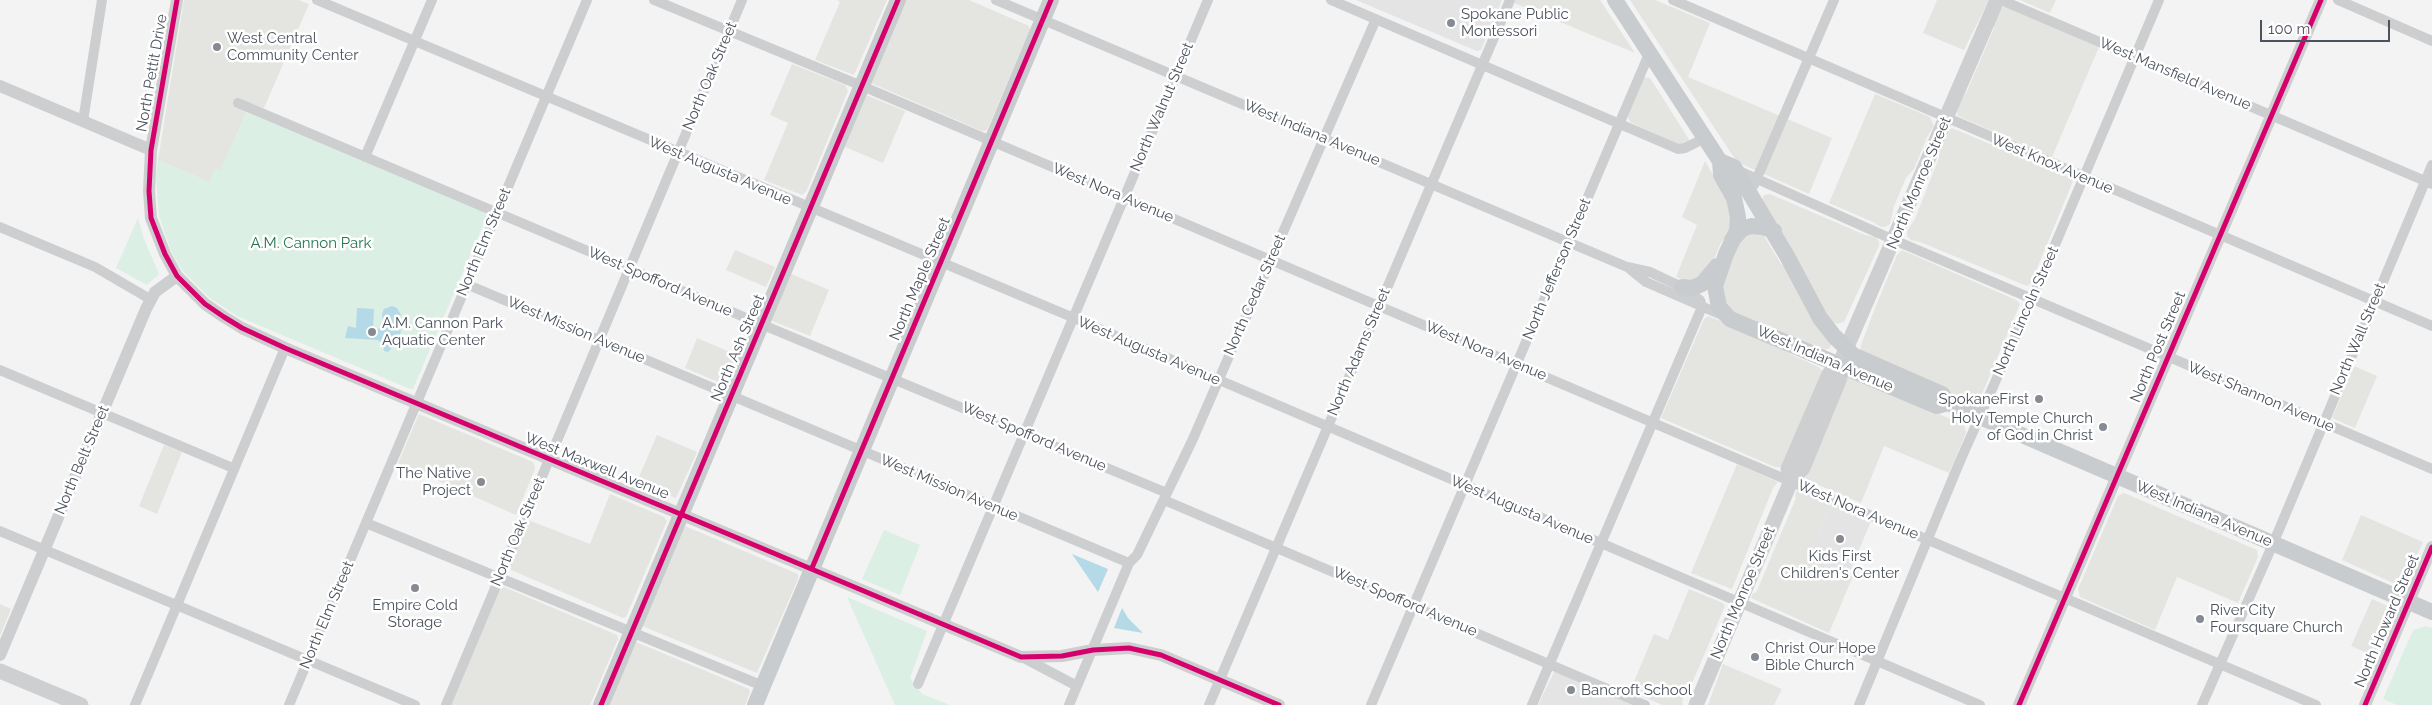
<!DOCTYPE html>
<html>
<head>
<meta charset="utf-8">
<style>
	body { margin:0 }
	#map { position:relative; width:2432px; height:705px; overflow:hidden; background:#f3f3f3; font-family:Raleway,sans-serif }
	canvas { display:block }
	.scale { position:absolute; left:2260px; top:20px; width:130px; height:22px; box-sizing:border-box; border:2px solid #4c535d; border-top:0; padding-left:6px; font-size:15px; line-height:18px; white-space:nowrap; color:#4c535d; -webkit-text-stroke:4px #fff; paint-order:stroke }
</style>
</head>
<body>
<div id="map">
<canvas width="2432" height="705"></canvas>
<div class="scale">100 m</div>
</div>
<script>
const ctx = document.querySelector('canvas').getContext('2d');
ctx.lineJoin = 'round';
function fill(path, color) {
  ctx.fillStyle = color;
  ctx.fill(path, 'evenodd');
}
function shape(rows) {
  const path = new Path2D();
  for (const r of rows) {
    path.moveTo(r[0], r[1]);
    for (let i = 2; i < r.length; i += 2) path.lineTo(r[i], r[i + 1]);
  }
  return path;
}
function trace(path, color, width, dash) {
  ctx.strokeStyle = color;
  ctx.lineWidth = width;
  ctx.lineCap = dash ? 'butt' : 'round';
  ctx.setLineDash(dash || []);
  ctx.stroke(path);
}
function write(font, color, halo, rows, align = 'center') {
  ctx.font = font + ' Raleway,sans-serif';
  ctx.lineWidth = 5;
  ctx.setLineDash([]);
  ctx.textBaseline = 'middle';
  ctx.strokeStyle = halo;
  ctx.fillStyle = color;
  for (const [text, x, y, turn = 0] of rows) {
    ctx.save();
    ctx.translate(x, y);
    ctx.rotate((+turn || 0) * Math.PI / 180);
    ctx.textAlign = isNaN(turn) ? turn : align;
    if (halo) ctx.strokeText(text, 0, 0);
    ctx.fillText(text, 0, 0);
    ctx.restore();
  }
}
fill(shape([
	[184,0,299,0,309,4,264,108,250,103,221,171,209,182,158,160],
	[837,0,887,0,854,75,815,60,840,2],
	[904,0,969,0,1029,26,1030,30,987,130,982,131,871,83],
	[1515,0,1600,0,1635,53,1514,3],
	[1630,0,1655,0,1710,23,1688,77,1832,138,1809,194,1737,162],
	[1937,0,1989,0,1964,50,1923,33],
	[2020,0,2056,0,2050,13],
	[2006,6,2099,47,2052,157,1958,116,1956,109,1967,91,1994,28,1994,21,2001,8],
	[792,64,845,85,848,91,806,192,802,195,764,180,788,123,770,115],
	[1644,77,1650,78,1690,141,1678,145,1630,122,1627,115],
	[1875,94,1930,117,1934,126,1927,137,1914,169,1906,178,1894,206,1890,224,1885,227,1881,227,1873,222,1829,203],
	[866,95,905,111,883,163,843,146],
	[1952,128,2071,178,2073,181,2031,283,2027,286,1920,242,1911,240,1907,236,1907,231,1915,219,1939,158,1939,150,1947,132],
	[1705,161,1730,205,1730,231,1721,243,1708,272,1693,284,1676,277,1697,225,1682,217],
	[1770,194,1865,235,1876,237,1879,241,1879,246,1844,322,1837,324,1830,321,1762,200,1764,195],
	[1761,231,1781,264,1790,271,1832,343,1830,348,1824,350,1735,315,1722,301,1724,270,1740,237],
	[735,250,775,267,766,287,726,270],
	[1902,250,2016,300,2020,304,1979,401,1974,403,1866,356,1860,351,1861,345,1875,308,1897,255],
	[789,273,829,290,810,336,770,320],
	[1708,316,1775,343,1792,355,1819,367,1822,371,1783,467,1775,467,1661,418,1704,319],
	[697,338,737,355,725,385,685,368],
	[2354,366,2377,376,2355,428,2332,418],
	[1848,377,1855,377,1964,425,1966,433,1949,473,1884,446,1861,503,1807,480,1805,477],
	[419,414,533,462,535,469,516,515,398,463],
	[657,435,697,452,676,498,636,484],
	[164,445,182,452,157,514,139,506],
	[1737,464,1778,482,1773,488,1732,589,1691,573],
	[1797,490,1831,504,1809,557,1853,576,1829,633,1751,598,1753,593,1756,593,1796,498,1795,495],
	[2124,493,2257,550,2258,557,2238,603,2177,577,2155,630,2080,597,2078,589,2118,496],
	[610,494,664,517,667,521,626,617,623,618,511,570,509,566,528,520,590,544],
	[2361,515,2423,542,2404,583,2396,584,2342,560],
	[685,526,798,574,798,579,757,673,642,626],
	[504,587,617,635,618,639,590,705,451,705,499,590],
	[1689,589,1723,603,1725,606,1693,681,1690,684,1682,701,1683,705,1662,705,1630,691,1654,634,1668,640],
	[2372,599,2390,607,2392,613,2374,656,2351,646],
	[0,604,11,609,0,636],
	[636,642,749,689,750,692,745,705,607,705],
	[1723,664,1782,689,1774,705,1708,705]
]), '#e4e4e1');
fill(shape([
	[1356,0,1502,0,1481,50,1477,51],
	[1831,504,1871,521,1849,574,1809,557],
	[1554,672,1556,672,1632,705,1538,705]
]), '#e5e4e4');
fill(shape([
	[246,112,484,212,487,216,413,389,410,389,237,316,210,298,182,270,171,251,159,216,156,176,158,160,209,182,215,168,221,170],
	[138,218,144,239,159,274,147,285,116,268],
	[884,530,920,545,900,595,862,579],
	[847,597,927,631,910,678,922,694,950,705,895,705],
	[2426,626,2432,628,2432,705,2397,705,2383,699,2413,630]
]), '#dbefe4');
fill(shape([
	[392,306,397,308,401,315,394,327,400,329,401,332,396,343,388,352,384,351,383,344,378,340,345,338,348,326,356,328,357,308,374,309,373,329,377,330,383,325,382,314,384,309],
	[1072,554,1108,569,1098,592],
	[1122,608,1128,618,1143,633,1114,628]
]), '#b4d9e7');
trace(shape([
	[317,0,1074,318,1980,705],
	[654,0,862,86,2316,705],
	[996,0,1627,267,1650,272,1682,287,1700,300,1702,307],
	[1331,0,1678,149,1685,148,1705,138],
	[1673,0,2432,326],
	[2001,0,2432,184],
	[2338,0,2432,41],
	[238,103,751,320,1167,493],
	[83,121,102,0],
	[365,157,432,0],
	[1737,170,1894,240,2432,469],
	[1754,185,1834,0],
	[0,227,95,267,150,299],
	[1630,269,1646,282,1724,316],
	[466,284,1129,563],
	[0,370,233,468],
	[1164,500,1645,705],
	[366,523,763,686],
	[0,531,415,705],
	[1022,657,1077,686],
	[918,684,1208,0],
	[135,705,285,348],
	[289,705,587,0],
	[446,705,742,0],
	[1069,705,1129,563,1137,555,1192,441,1376,19],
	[1209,705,1510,0],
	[1371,705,1649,54],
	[1532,705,1702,307],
	[1859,705,1960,461,2032,299,2159,0],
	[2202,705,2273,544,2432,165]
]), '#cdced0', 10);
trace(shape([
	[177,0,151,150,149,191,151,218,165,254,177,276,205,304,224,317,242,328,285,348,1021,657,1062,656,1093,650,1129,648,1161,655,1279,705],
	[0,86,151,150],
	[0,655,146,309,155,292,177,276],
	[2019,705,2321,0],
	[2365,705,2432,547]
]), '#cdced0', 12);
trace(shape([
	[1791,481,1788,469,1810,418,1829,374,1839,365,1846,349,1997,0],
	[0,671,81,705],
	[1696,705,1791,481,1803,468,1840,378,1839,365]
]), '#cecfd1', 15);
trace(shape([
	[1615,0,1725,169],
	[1720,161,1734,167,1787,256,1820,318,1834,336,1853,355,1942,394,1948,403,1980,417,2432,612],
	[1720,161,1721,175,1734,198,1738,217,1737,231,1726,254,1715,286,1719,307,1730,319,1937,406,1948,403],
	[1732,240,1742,229,1751,226,1763,227,1774,231],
	[1682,287,1692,288,1702,284,1717,266],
	[601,705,898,0],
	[755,705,1051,0]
]), '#c9ccce', 16);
trace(shape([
	[177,0,151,150,149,191,151,218,165,254,177,276,205,304,224,317,242,328,285,348,1021,657,1062,656,1093,650,1129,648,1161,655,1279,705],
	[812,568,1051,0],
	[601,705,898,0],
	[2019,705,2321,0],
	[2365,705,2432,547]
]), '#d6006c', 5);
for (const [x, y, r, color] of [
	[1451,23,5,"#868b92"],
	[217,47,5,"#868b92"],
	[372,332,5,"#868b92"],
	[2039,399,5,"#868b92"],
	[2103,427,5,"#868b92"],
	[481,482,5,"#868b92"],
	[1840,539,5,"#868b92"],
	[415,588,5,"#868b92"],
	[2200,619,5,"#868b92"],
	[1755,657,5,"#868b92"],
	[1571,690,5,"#868b92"]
]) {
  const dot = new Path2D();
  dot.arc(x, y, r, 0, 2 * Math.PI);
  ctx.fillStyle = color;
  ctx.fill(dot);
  trace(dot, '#fff', 2);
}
write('15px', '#4c535d', '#fff', [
	["Spokane Public",1461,14],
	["Montessori",1461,31],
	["West Central",227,38],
	["Community Center",227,55],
	["A.M. Cannon Park",382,323],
	["Aquatic Center",382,340],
	["SpokaneFirst",2029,399,"right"],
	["Holy Temple Church",2093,418,"right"],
	["of God in Christ",2093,435,"right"],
	["The Native",471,473,"right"],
	["Project",471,490,"right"],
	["Kids First",1840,556,"center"],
	["Children's Center",1840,573,"center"],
	["Empire Cold",415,605,"center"],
	["Storage",415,622,"center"],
	["River City",2210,610],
	["Foursquare Church",2210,627],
	["Christ Our Hope",1765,648],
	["Bible Church",1765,665],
	["Bancroft School",1581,690]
], 'left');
write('15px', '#4c535d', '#fff', [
	["North Pettit Drive",152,73,-80],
	["West Mansfield Avenue",2175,74,23],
	["North Oak Street",710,76,-67],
	["North Walnut Street",1162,107,-67],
	["West Indiana Avenue",1312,133,23],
	["West Knox Avenue",2052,164,23],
	["West Augusta Avenue",720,171,23],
	["North Monroe Street",1919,183,-67],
	["West Nora Avenue",1113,193,23],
	["North Elm Street",484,242,-67],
	["North Jefferson Street",1557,269,-67],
	["North Maple Street",920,279,-67],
	["West Spofford Avenue",660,282,23],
	["North Cedar Street",1255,295,-66],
	["North Lincoln Street",2026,311,-66],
	["West Mission Avenue",576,330,23],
	["North Wall Street",2358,339,-67],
	["North Post Street",2158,347,-67],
	["North Ash Street",738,348,-67],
	["West Augusta Avenue",1149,351,23],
	["West Nora Avenue",1486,351,23],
	["North Adams Street",1359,352,-67],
	["West Indiana Avenue",1825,359,23],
	["West Shannon Avenue",2261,397,23],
	["West Spofford Avenue",1034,437,23],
	["North Belt Street",82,460,-67],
	["West Maxwell Avenue",597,466,22],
	["West Mission Avenue",949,488,23],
	["West Augusta Avenue",1522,510,23],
	["West Nora Avenue",1858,510,23],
	["West Indiana Avenue",2204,514,23],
	["North Oak Street",518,532,-67],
	["North Monroe Street",1743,593,-67],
	["West Spofford Avenue",1405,602,23],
	["North Elm Street",327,615,-67],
	["North Howard Street",2387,621,-67]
]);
write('15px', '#247753', '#fff', [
	["A.M. Cannon Park",311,243]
]);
</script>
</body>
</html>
